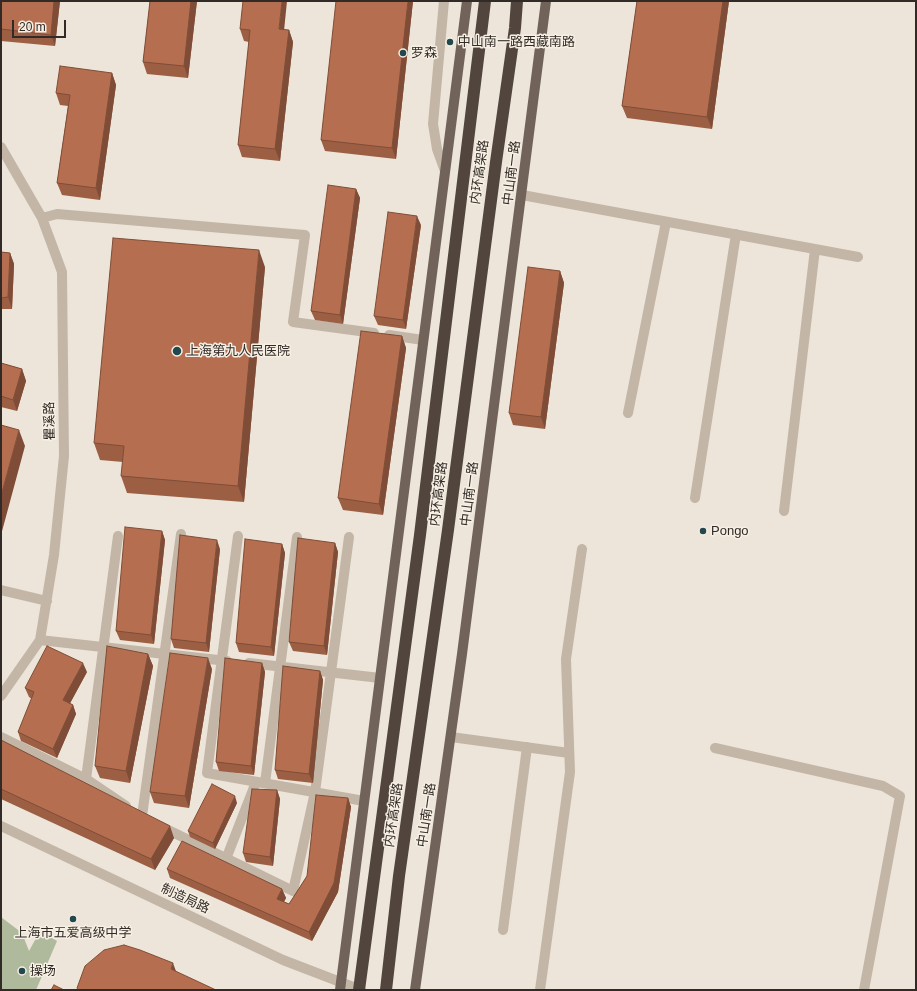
<!DOCTYPE html>
<html>
<head>
<meta charset="utf-8">
<style>
	body { margin:0 }
	#map { position:relative; width:917px; height:991px; overflow:hidden; background:#ede5d9; font-family:Helvetica,sans-serif }
	canvas { display:block }
	.frame { position:absolute; inset:0; border:2px solid #312a26; pointer-events:none }
	.scale { position:absolute; left:12px; top:20px; width:54px; height:18px; box-sizing:border-box; border:2px solid #312a26; border-top:0; padding-left:5px; font-size:12px; line-height:14px; white-space:nowrap; color:#312a26; -webkit-text-stroke:3px #f6efe4; paint-order:stroke }
</style>
</head>
<body>
<div id="map">
<canvas width="917" height="991"></canvas>
<div class="frame"></div>
<div class="scale">20 m</div>
</div>
<script>
const ctx = document.querySelector('canvas').getContext('2d');
ctx.lineJoin = 'round';
function fill(path, color) {
  ctx.fillStyle = color;
  ctx.fill(path, 'evenodd');
}
function shape(rows) {
  const path = new Path2D();
  for (const r of rows) {
    path.moveTo(r[0], r[1]);
    for (let i = 2; i < r.length; i += 2) path.lineTo(r[i], r[i + 1]);
  }
  return path;
}
function trace(path, color, width, dash) {
  ctx.strokeStyle = color;
  ctx.lineWidth = width;
  ctx.lineCap = dash ? 'butt' : 'round';
  ctx.setLineDash(dash || []);
  ctx.stroke(path);
}
function write(font, color, halo, rows, align = 'center') {
  ctx.font = font + ' Helvetica,"Noto Sans SC",sans-serif';
  ctx.lineWidth = 3;
  ctx.setLineDash([]);
  ctx.textBaseline = 'middle';
  ctx.strokeStyle = halo;
  ctx.fillStyle = color;
  for (const [text, x, y, turn = 0] of rows) {
    ctx.save();
    ctx.translate(x, y);
    ctx.rotate((+turn || 0) * Math.PI / 180);
    ctx.textAlign = isNaN(turn) ? turn : align;
    if (halo) ctx.strokeText(text, 0, 0);
    ctx.fillText(text, 0, 0);
    ctx.restore();
  }
}
fill(shape([
	[1,917,22,933,29,951,40,931,57,941,36,990,1,990]
]), '#aeba9b');
trace(shape([
	[444,1,433,124,437,149,445,171],
	[1,147,42,218,62,272,64,456,54,555,40,640,1,696],
	[522,195,858,257],
	[42,218,57,214,305,235,293,322,374,333],
	[389,335,423,340],
	[628,413,666,222],
	[695,498,736,234],
	[784,511,815,249],
	[238,536,207,773,364,801],
	[1,590,47,601],
	[40,640,227,661],
	[249,663,380,678],
	[1,737,86,779,126,806],
	[451,737,569,753],
	[715,748,883,786,900,796,864,990],
	[86,779,118,536],
	[265,783,297,537],
	[142,816,181,534],
	[1,826,283,960,361,990],
	[160,826,293,891,315,792,349,537],
	[226,859,256,782],
	[503,930,527,747],
	[540,990,570,772,566,659,582,549]
]), '#c3b6a7', 10);
trace(shape([
	[340,990,467,1],
	[415,990,462,654,546,1]
]), '#716359', 10);
trace(shape([
	[386,990,399,876,448,530,496,162,515,28,517,1]
]), '#51453e', 12);
trace(shape([
	[359,990,420,535,485,1]
]), '#51453e', 12);
fill(shape([
	[1,1,60,1,55,46,1,41],
	[150,1,197,1,188,78,147,74,143,62],
	[413,1,396,159,325,151,321,140],
	[637,1,729,1,712,129,627,118,622,106],
	[240,29,289,30,293,42,280,161,242,157,238,145,249,42,244,41],
	[112,73,116,85,100,200,62,195,57,183,68,106,60,105,56,93],
	[356,189,360,198,343,324,315,320,311,311],
	[421,225,406,329,378,325,374,316],
	[1,252,10,253,14,264,12,309,1,309],
	[265,267,244,502,127,493,121,476,123,462,100,460,94,443],
	[560,271,564,283,545,429,513,425,509,413],
	[402,336,406,348,383,515,343,510,338,498],
	[1,363,22,369,26,381,17,411,1,407],
	[162,531,165,540,154,644,120,640,116,631],
	[335,543,338,552,327,655,293,651,289,642],
	[282,544,285,553,274,656,239,652,236,643],
	[220,549,209,652,174,648,171,639],
	[148,654,153,666,130,783,100,778,95,766],
	[262,663,265,672,254,775,219,771,216,762],
	[212,669,189,808,154,803,150,792],
	[320,671,323,680,313,783,278,779,275,770],
	[87,672,70,703,73,705,76,714,57,758,21,741,18,732,32,699,29,697,25,688],
	[1,740,174,838,155,870,1,799],
	[277,790,280,799,273,866,246,862,243,853],
	[348,798,351,807,338,892,312,941,170,878,167,869,282,889,286,898,284,902,289,904,307,876],
	[237,803,215,849,190,837,188,831]
]), '#9c5f44');
fill(shape([
	[54,1,60,1,55,46,51,35],
	[191,1,197,1,188,78,184,66],
	[282,1,287,1,283,41,279,29],
	[408,1,413,1,396,159,392,148],
	[723,1,729,1,712,129,707,117],
	[289,30,293,42,280,161,275,149],
	[112,73,116,85,100,200,96,188],
	[356,189,360,198,343,324,340,315],
	[417,216,421,225,406,329,403,320],
	[259,250,265,267,244,502,238,486],
	[10,253,14,264,12,309,8,297],
	[560,271,564,283,545,429,541,417],
	[402,336,406,348,383,515,379,504],
	[22,369,26,381,17,411,13,400],
	[19,430,25,446,1,535,1,496],
	[162,531,165,540,154,644,151,635],
	[217,540,220,549,209,652,206,643],
	[335,543,338,552,327,655,324,646],
	[282,544,285,553,274,656,271,647],
	[148,654,153,666,130,783,126,771],
	[208,658,212,669,189,808,185,796],
	[83,663,87,672,67,709,63,700],
	[262,663,265,672,254,775,251,766],
	[320,671,323,680,313,783,309,774],
	[73,705,76,714,57,758,53,749],
	[277,790,280,799,273,866,270,857],
	[235,796,237,803,215,849,213,843],
	[348,798,351,807,338,892,312,941,309,932],
	[170,826,174,838,155,870,151,859],
	[282,889,286,898,280,908,277,899],
	[173,963,177,974,171,969]
]), '#7f4d37');
const building = shape([
	[1,1,54,1,51,35,1,29,1,1],
	[150,1,191,1,184,66,143,62,150,1],
	[243,1,282,1,279,29,289,30,275,149,238,145,250,30,240,29,243,1],
	[336,1,408,1,392,148,321,140,336,1],
	[637,1,723,1,707,117,622,106,637,1],
	[60,66,112,73,96,188,57,183,70,95,56,93,60,66],
	[328,185,356,189,340,315,311,311,328,185],
	[388,212,417,216,403,320,374,316,388,212],
	[113,238,259,250,238,486,121,476,124,446,94,443,113,238],
	[1,252,10,253,8,297,1,298,1,252],
	[528,267,560,271,541,417,509,413,528,267],
	[361,331,402,336,379,504,338,498,361,331],
	[1,363,22,369,13,400,1,396,1,363],
	[1,425,19,430,1,496,1,425],
	[125,527,162,531,151,635,116,631,125,527],
	[180,535,217,540,206,643,171,639,180,535],
	[298,538,335,543,324,646,289,642,298,538],
	[245,539,282,544,271,647,236,643,245,539],
	[47,646,83,663,63,700,73,705,53,749,18,732,34,692,25,688,47,646],
	[107,646,148,654,126,771,95,766,107,646],
	[170,653,208,658,185,796,150,792,170,653],
	[225,658,262,663,251,766,216,762,225,658],
	[283,666,320,671,309,774,275,770,283,666],
	[1,740,170,826,151,859,1,789,1,740],
	[212,784,235,796,213,843,188,831,212,784],
	[252,789,277,790,270,857,243,853,252,789],
	[316,795,348,798,334,883,309,932,167,869,182,841,282,889,277,899,289,904,307,876,316,795],
	[124,945,140,950,173,963,171,969,216,990,78,990,77,988,85,966,104,950,124,945],
	[54,985,64,990,51,990,54,985]
]);
fill(building, '#b56e4f');
trace(building, '#7f4d37', 1);
for (const [x, y, r, color] of [
	[450,42,4,"#22474c"],
	[403,53,4,"#22474c"],
	[177,351,5,"#22474c"],
	[703,531,4,"#22474c"],
	[73,919,4,"#22474c"],
	[22,971,4,"#22474c"]
]) {
  const dot = new Path2D();
  dot.arc(x, y, r, 0, 2 * Math.PI);
  ctx.fillStyle = color;
  ctx.fill(dot);
  trace(dot, '#f6efe4', 1.5);
}
write('13px', '#312a26', '#f6efe4', [
	["中山南一路西藏南路",458,42],
	["罗森",411,53],
	["上海第九人民医院",186,351],
	["Pongo",711,531],
	["上海市五爱高级中学",73,933,"center"],
	["操场",30,971]
], 'left');
write('13px', '#312a26', '#f6efe4', [
	["内环高架路",480,172,-82],
	["中山南一路",512,173,-83],
	["瞿溪路",50,421,-91],
	["内环高架路",439,494,-83],
	["中山南一路",470,494,-83],
	["内环高架路",394,815,-82],
	["中山南一路",427,815,-82],
	["制造局路",185,899,25]
]);
</script>
</body>
</html>
